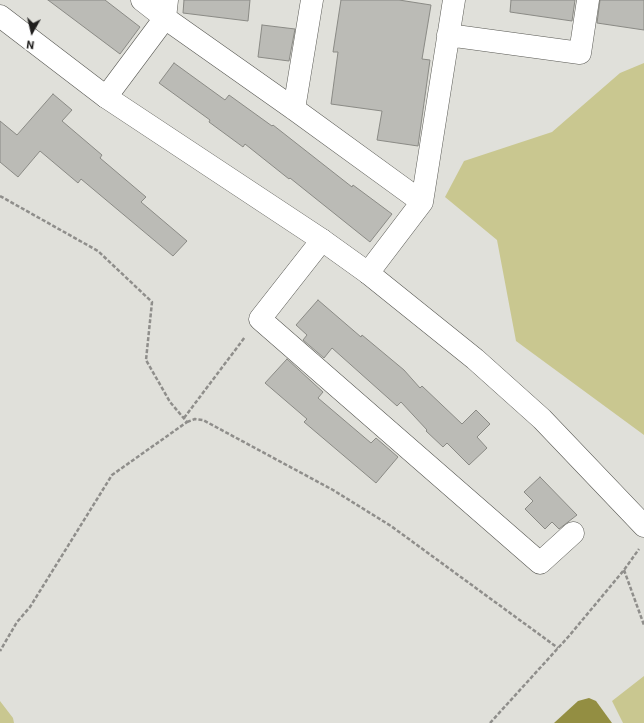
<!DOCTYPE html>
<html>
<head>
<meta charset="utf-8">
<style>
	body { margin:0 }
	#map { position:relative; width:644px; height:723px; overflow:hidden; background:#e0e0da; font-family:Roboto,sans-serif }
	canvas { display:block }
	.north { position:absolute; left:12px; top:12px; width:40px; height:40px; -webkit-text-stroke:3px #fffffe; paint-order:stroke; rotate:188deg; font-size:11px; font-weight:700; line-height:16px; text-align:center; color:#1f1e1d }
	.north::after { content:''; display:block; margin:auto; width:14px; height:18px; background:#1f1e1d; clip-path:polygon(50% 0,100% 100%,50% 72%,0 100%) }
</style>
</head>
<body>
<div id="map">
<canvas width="644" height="723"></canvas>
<div class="north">N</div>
</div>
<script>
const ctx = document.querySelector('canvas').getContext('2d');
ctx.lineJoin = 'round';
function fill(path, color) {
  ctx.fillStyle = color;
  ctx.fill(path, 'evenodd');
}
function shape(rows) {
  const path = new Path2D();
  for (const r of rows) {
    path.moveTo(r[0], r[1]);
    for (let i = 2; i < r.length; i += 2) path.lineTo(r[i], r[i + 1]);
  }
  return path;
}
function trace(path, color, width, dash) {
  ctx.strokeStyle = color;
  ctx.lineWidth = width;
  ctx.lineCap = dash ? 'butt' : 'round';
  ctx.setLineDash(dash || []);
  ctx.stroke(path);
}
fill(shape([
	[644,63,644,435,516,341,497,240,445,197,464,161,552,132,620,73],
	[644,676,644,723,623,723,612,701],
	[0,701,13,718,14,723,0,723]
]), '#c9c790');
fill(shape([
	[589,698,596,701,612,723,554,723,578,701]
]), '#938e42');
const building = shape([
	[48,0,105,0,140,27,120,54,48,0],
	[184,0,250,0,248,21,183,13,184,0],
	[341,0,399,0,431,5,422,59,430,60,418,146,377,140,382,111,331,104,338,52,333,52,341,0],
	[511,0,575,0,572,21,510,12,511,0],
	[600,0,644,0,644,30,597,23,600,0],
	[262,25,295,29,289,61,258,57,262,25],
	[174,63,225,100,229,95,272,126,273,125,352,187,353,185,392,214,370,242,290,178,289,179,245,144,243,147,209,122,210,120,159,83,174,63],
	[53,94,72,110,62,121,102,155,100,158,146,197,141,202,187,241,173,256,81,179,78,183,40,151,18,177,0,162,0,121,17,135,53,94],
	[318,300,361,337,362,335,404,370,420,388,422,386,462,424,476,410,490,424,477,437,487,448,469,465,447,443,443,447,426,431,427,430,401,402,397,406,332,348,324,358,303,340,307,335,296,325,318,300],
	[287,359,323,392,318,398,371,443,376,438,398,457,376,483,304,422,307,419,265,383,287,359],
	[540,477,577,515,559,529,552,522,545,529,525,509,533,501,524,492,540,477]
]);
fill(building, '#bbbbb6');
trace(building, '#8a8a85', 1);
const street = shape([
	[142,0,165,18,294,109,422,202],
	[448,35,580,53,588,0],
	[106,97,165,18,167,0],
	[294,109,312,0],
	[322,240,260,319,540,563,573,533],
	[368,273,422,202,454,0]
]);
const secondary = shape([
	[0,16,106,97,322,240,368,273,475,359,542,419,644,526]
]);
trace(street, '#585853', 23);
trace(secondary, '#585853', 23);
trace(shape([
	[0,196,98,251,152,302,146,360,170,402,187,422,112,475,30,607,17,622,0,651],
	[184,418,245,337],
	[187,422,195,419,203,420,333,490,391,526,558,648],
	[624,570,644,625],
	[490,723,569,636,624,570,639,549]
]), '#8f8e8b', 2.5, [4, 2]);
trace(street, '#fff', 22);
trace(secondary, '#fff', 22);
</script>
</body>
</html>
